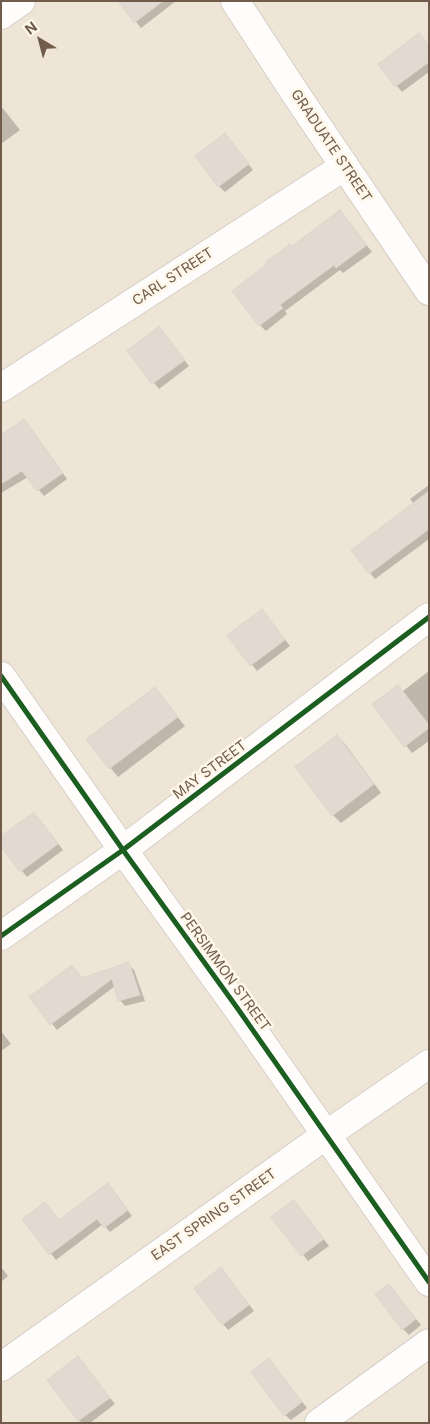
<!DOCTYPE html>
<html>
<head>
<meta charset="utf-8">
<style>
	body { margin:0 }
	#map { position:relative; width:430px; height:1424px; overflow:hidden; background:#f6f2e9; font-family:Inter,sans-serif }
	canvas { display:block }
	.frame { position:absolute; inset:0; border:2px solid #715c4b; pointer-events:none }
	.north { position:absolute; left:15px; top:15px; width:50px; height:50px; -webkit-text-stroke:4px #fef7ea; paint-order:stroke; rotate:323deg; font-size:14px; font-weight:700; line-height:20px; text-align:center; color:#715c4b }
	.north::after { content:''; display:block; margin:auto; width:18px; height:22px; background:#715c4b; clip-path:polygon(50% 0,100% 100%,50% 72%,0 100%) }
</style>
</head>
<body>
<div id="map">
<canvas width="430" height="1424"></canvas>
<div class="frame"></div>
<div class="north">N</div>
</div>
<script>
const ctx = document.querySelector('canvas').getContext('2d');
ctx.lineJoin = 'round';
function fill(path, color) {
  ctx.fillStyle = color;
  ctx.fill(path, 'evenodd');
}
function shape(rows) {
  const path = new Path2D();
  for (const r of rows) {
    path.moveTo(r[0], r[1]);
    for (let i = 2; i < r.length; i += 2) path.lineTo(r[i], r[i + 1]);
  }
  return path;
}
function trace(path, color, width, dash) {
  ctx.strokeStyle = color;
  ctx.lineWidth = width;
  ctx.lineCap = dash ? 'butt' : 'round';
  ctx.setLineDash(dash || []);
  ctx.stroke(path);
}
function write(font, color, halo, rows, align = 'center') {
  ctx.font = font + ' Inter,sans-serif';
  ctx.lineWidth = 5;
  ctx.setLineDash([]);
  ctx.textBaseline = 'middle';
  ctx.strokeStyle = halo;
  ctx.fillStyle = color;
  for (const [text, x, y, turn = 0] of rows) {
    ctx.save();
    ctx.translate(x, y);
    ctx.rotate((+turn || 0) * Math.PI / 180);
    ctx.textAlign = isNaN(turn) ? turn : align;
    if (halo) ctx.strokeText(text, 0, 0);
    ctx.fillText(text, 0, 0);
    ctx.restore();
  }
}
fill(shape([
	[1,1,429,1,429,1423,1,1423]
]), '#efe5d7');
fill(shape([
	[119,1,176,1,141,28],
	[429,45,429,72,402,92,379,64],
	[1,106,20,130,1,144],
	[225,135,253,170,225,192,219,186],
	[340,211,372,252,343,273,340,270,285,311,287,314,266,331,260,325,292,247],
	[159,328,189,366,159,389,129,351],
	[29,426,67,479,44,496,28,477,1,493,1,436],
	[429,485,429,539,375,579,370,573,414,504,410,499],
	[262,610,290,646,257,671,229,635],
	[429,671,429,741,412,753,374,705,398,686,403,691],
	[154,688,185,726,118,777,88,740],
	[337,736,345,744,381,793,341,823,333,815],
	[39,819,63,850,27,877,1,845],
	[128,964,134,970,145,1001,125,1006,120,1000,115,986,57,1030,31,997],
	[1,1031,11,1044,1,1051],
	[113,1190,132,1216,110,1232,103,1224,56,1260,24,1219,45,1204,59,1221],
	[294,1201,329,1246,308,1261,273,1217],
	[1,1267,8,1276,1,1282],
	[226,1275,254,1311,228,1330,223,1324],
	[389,1286,421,1325,409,1335,403,1329],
	[78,1358,115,1404,90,1423,82,1423,79,1420,49,1380],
	[269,1360,307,1408,291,1420,285,1415]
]), '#0003');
const building = shape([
	[118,1,163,1,134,23,118,1],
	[419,33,429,45,429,62,395,87,378,64,419,33],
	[225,133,249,164,218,187,195,156,225,133],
	[340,210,367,245,336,268,334,265,280,305,283,308,259,326,232,291,267,264,266,262,290,244,292,246,340,210],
	[159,326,185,360,152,384,127,351,159,326],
	[24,419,63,473,37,491,22,471,1,484,1,435,24,419],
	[429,491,429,529,369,574,351,550,429,491],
	[262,609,285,640,250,666,227,635,262,609],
	[398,685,429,725,429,728,404,747,372,704,398,685],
	[155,687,178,717,109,769,86,739,155,687],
	[337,735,374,784,332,816,295,767,337,735],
	[34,812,58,844,20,872,1,847,1,836,34,812],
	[129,962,140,995,118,1001,112,979,50,1025,29,997,72,965,82,978,129,962],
	[108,1183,128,1210,104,1228,97,1219,49,1255,22,1219,45,1202,59,1220,108,1183],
	[294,1200,324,1239,301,1256,271,1217,294,1200],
	[221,1267,249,1305,222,1325,194,1288,221,1267],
	[389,1284,416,1319,402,1330,375,1294,389,1284],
	[78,1356,110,1398,78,1421,47,1380,78,1356],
	[269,1358,302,1402,284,1416,251,1372,269,1358]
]);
fill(building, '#e2dad1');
trace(building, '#ded5cc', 1);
const street = shape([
	[235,1,295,93,429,291],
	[1,15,21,1],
	[1,388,345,166],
	[1,676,123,850,238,1009,429,1282],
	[1,936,123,850,429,617],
	[1,1367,326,1135,429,1064],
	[319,1423,429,1343]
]);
trace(street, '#d5cfc7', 30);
trace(street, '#fefdfc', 28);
trace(shape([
	[1,676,123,850,238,1009,429,1282],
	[1,936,123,850,429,617]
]), '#1b5e20', 5);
write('14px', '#715c4b', '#fef7ea', [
	["GRADUATE STREET",331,146,56],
	["CARL STREET",173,277,-33],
	["MAY STREET",210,770,-37],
	["PERSIMMON STREET",225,972,54],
	["EAST SPRING STREET",214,1215,-35]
]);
</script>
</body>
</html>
